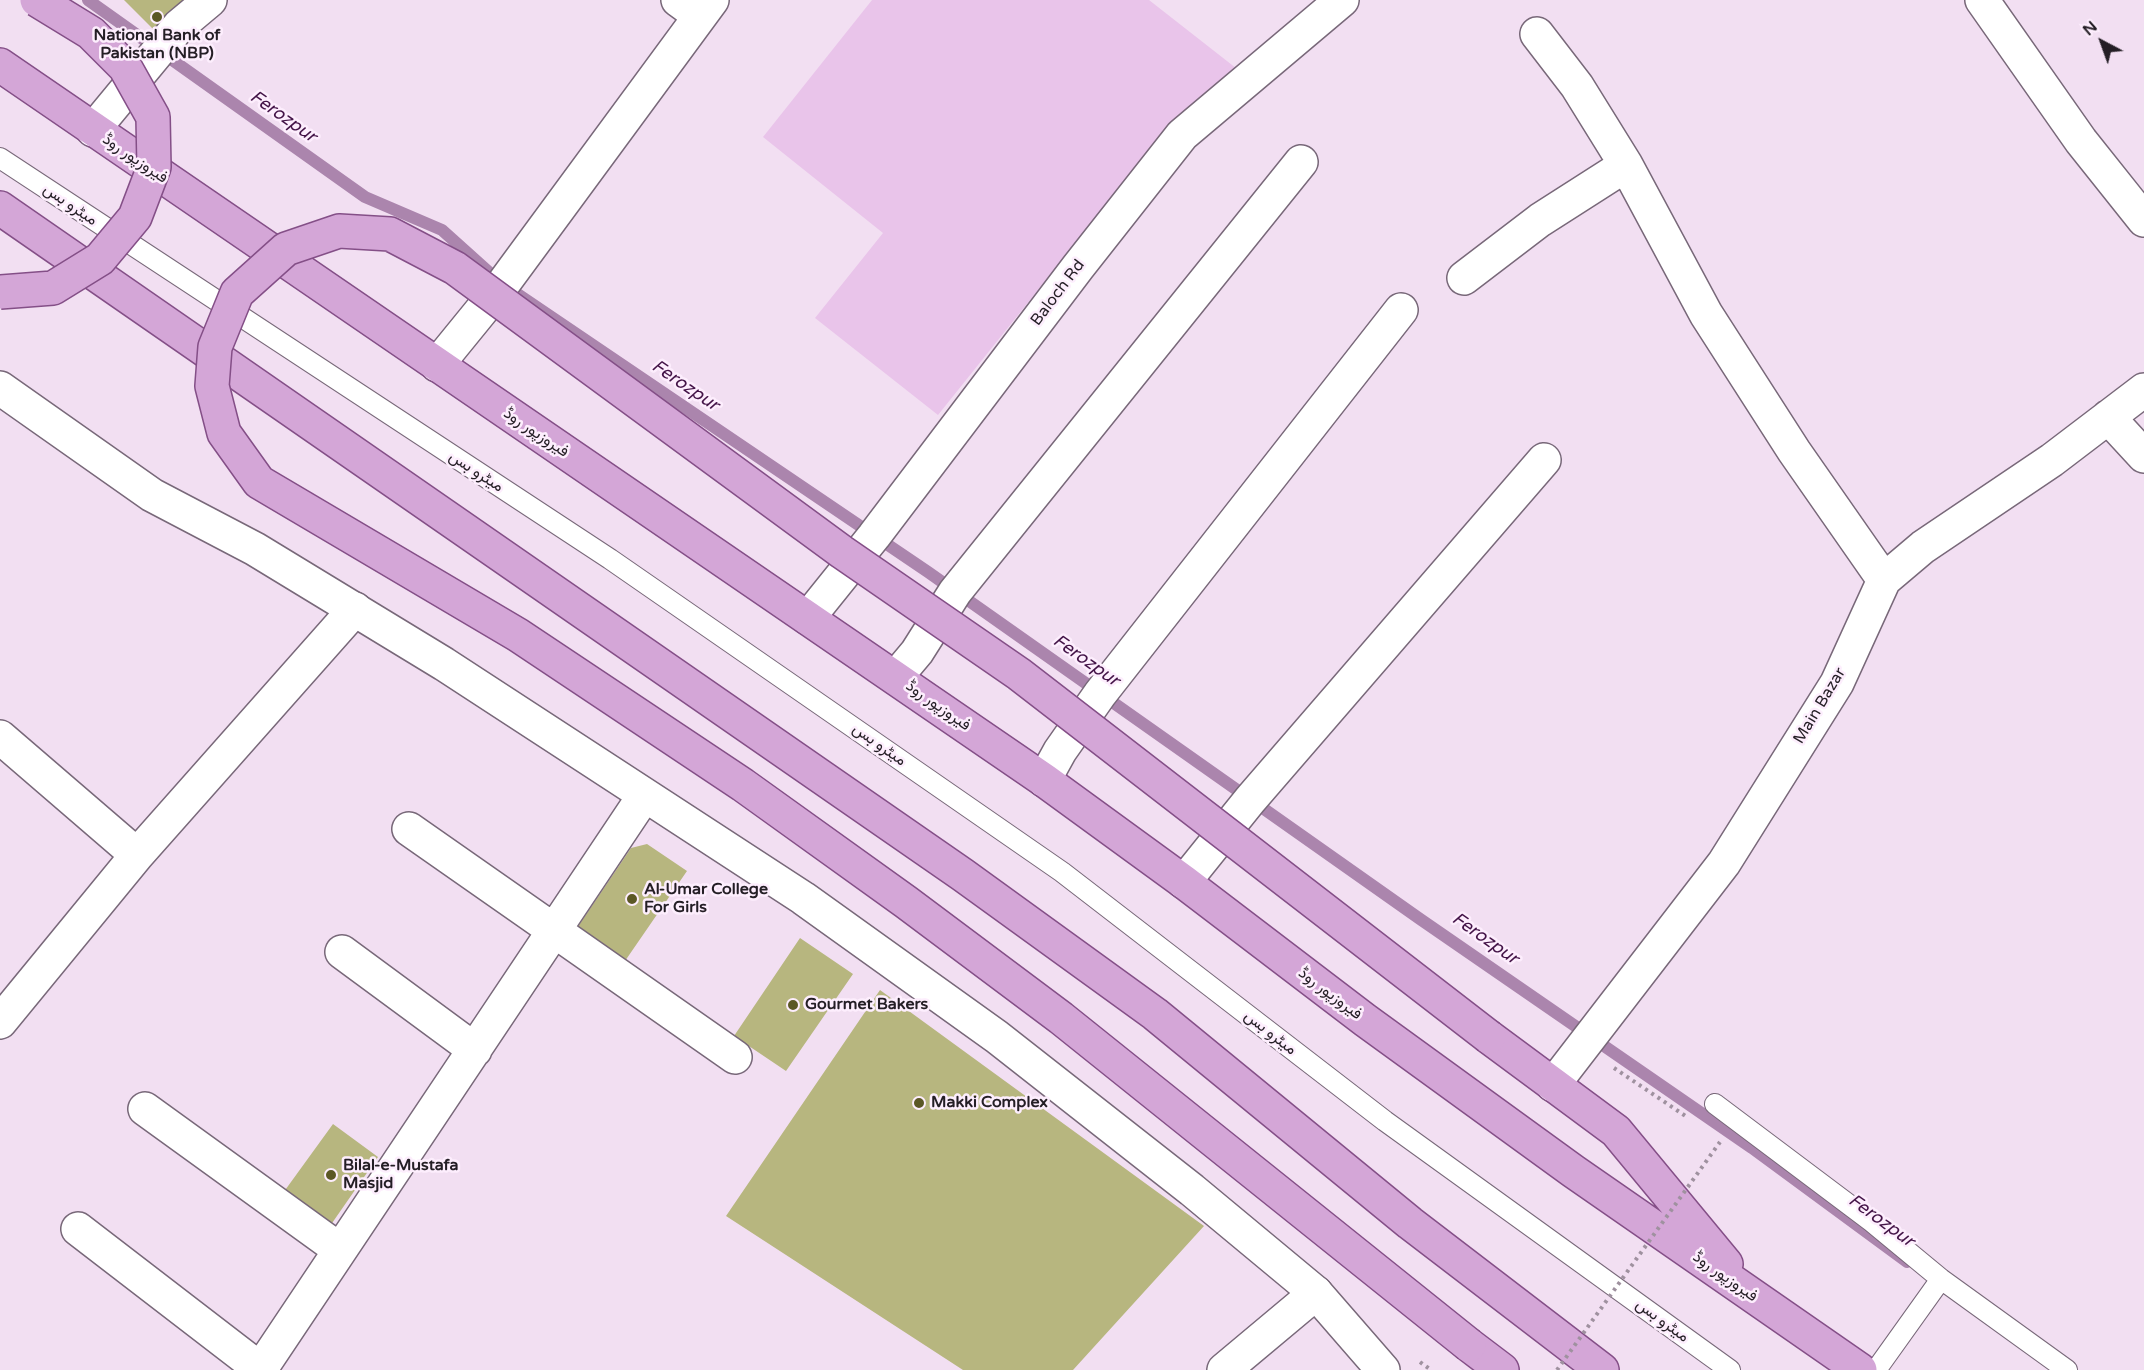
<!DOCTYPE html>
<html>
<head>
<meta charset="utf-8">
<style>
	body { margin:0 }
	#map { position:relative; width:2144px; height:1370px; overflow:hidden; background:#f2dff2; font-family:"Varela Round",sans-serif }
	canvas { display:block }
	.north { position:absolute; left:2072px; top:12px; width:60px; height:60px; -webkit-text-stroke:4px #fdeefd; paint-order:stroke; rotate:319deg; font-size:16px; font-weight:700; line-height:24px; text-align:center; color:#241e25 }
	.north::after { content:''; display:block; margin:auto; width:21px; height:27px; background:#241e25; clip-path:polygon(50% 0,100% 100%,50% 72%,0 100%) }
</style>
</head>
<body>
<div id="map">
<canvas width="2144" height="1370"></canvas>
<div class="north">N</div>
</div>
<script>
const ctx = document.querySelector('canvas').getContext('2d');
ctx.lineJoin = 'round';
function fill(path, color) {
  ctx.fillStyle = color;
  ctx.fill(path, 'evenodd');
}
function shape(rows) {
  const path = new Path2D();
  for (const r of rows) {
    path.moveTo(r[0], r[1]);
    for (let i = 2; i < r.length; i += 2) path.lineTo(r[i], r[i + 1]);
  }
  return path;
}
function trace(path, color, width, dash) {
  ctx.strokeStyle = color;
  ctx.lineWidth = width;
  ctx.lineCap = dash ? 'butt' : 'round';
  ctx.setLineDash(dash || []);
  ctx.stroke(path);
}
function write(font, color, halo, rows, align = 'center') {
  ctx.font = font + ' "Varela Round",Vazirmatn,sans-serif';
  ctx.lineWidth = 5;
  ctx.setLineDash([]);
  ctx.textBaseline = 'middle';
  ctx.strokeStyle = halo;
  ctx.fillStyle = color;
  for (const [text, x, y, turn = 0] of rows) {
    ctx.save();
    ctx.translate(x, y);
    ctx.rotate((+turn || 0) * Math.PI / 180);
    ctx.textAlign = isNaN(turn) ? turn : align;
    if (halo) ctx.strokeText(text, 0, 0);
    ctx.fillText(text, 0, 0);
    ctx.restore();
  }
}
fill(shape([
	[872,0,1149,0,1241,72,1179,114,938,415,815,318,883,233,763,137]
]), '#e9c4ea');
trace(shape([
	[88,0,365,197,442,230,501,283],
	[516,293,928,572,1420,919,1752,1148,1907,1262]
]), '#ab85ad', 12);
fill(shape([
	[124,0,190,0,157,33],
	[647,844,687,871,625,961,577,928,631,848],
	[800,938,853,974,786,1071,734,1036],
	[880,990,1204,1226,1073,1370,963,1370,726,1216],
	[333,1124,378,1157,330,1226,283,1193]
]), '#b7b67f');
const service = shape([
	[0,158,610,559,1062,872,1385,1121,1730,1370],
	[1715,1104,1872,1222,1941,1279,2067,1370],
	[1876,1370,1941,1279]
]);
const minor = shape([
	[678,0,700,16],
	[1982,0,2081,141,2144,220],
	[1537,34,1577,86,1626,165,1706,314,1794,451,1884,580],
	[93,130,179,26,210,0],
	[1464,278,1540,220,1626,165],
	[437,365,503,284,712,0],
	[2108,417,2144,456],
	[808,618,874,536,1078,267,1182,135,1342,0],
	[896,677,917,652,955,592,1301,162],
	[0,737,137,855],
	[1044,780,1060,751,1100,694,1401,310],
	[409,829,735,1057],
	[1184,882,1250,800,1544,460],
	[342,952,475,1050],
	[0,1022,137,855,355,609],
	[1553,1085,1724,863,1837,683,1884,580,1923,547,2052,460,2144,390],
	[145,1109,340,1250],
	[78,1229,260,1369],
	[260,1370,644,796],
	[1224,1370,1316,1293]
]);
const tertiary = shape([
	[0,388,152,495,255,549,444,664,803,898,997,1037,1192,1190,1316,1293,1383,1370]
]);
const primary = shape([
	[0,65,1044,780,1184,882,1365,1020,1573,1171,1860,1370],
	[0,208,963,875,1155,1014,1410,1223,1602,1370],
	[1489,1037,1616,1131,1726,1264],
	[1469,1345,1502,1370]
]);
trace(service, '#786879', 22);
trace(minor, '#786879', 36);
trace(tertiary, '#786879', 36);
trace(primary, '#844f87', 36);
trace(shape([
	[1614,1068,1687,1117],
	[1420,1362,1431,1370]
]), '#9f919f', 4, [3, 4.5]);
trace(service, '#fff', 20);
trace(minor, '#fff', 33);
trace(tertiary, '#fff', 33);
trace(primary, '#d4a6d7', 33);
const primaryBridge = shape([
	[0,292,53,288,100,259,135,217,154,167,153,117,125,67,91,33,37,0],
	[1469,1345,1061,1018,906,902,743,785,518,635,259,482,224,433,212,386,215,347,237,293,286,249,339,231,390,234,455,268,842,552,1019,674,1489,1037]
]);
trace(primaryBridge, '#844f87', 36, []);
trace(shape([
	[1557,1370,1720,1142]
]), '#9f919f', 4, [3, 4.5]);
trace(primaryBridge, '#d4a6d7', 33);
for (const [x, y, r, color] of [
	[157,17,6,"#5b5825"],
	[632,899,6,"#5b5825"],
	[793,1005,6,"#5b5825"],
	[919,1103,6,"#5b5825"],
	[331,1175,6,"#5b5825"]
]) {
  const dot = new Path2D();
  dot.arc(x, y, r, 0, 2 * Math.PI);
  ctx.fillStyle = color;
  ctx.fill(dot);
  trace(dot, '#fdeefd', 2);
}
write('bold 16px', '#241e25', '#fdeefd', [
	["National Bank of",157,36,"center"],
	["Pakistan (NBP)",157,54,"center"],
	["Al-Umar College",644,890],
	["For Girls",644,908],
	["Gourmet Bakers",805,1005],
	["Makki Complex",931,1103],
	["Bilal-e-Mustafa",343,1166],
	["Masjid",343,1184]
], 'left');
write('16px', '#241e25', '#fdeefd', [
	["فیروزپور روڈ",135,159,34],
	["میٹرو بس",70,205,34],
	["Baloch Rd",1058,293,-53],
	["فیروزپور روڈ",536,433,34],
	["میٹرو بس",476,472,33],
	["فیروزپور روڈ",938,706,35],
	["Main Bazar",1820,706,-59],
	["میٹرو بس",879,745,35],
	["فیروزپور روڈ",1330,994,37],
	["میٹرو بس",1270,1033,38],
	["فیروزپور روڈ",1725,1277,35],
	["میٹرو بس",1662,1321,36]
]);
write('italic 18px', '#441448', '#fdeefd', [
	["Ferozpur",283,117,35],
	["Ferozpur",685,386,34],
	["Ferozpur",1086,661,35],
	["Ferozpur",1485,939,35],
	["Ferozpur",1881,1221,36]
]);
</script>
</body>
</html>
